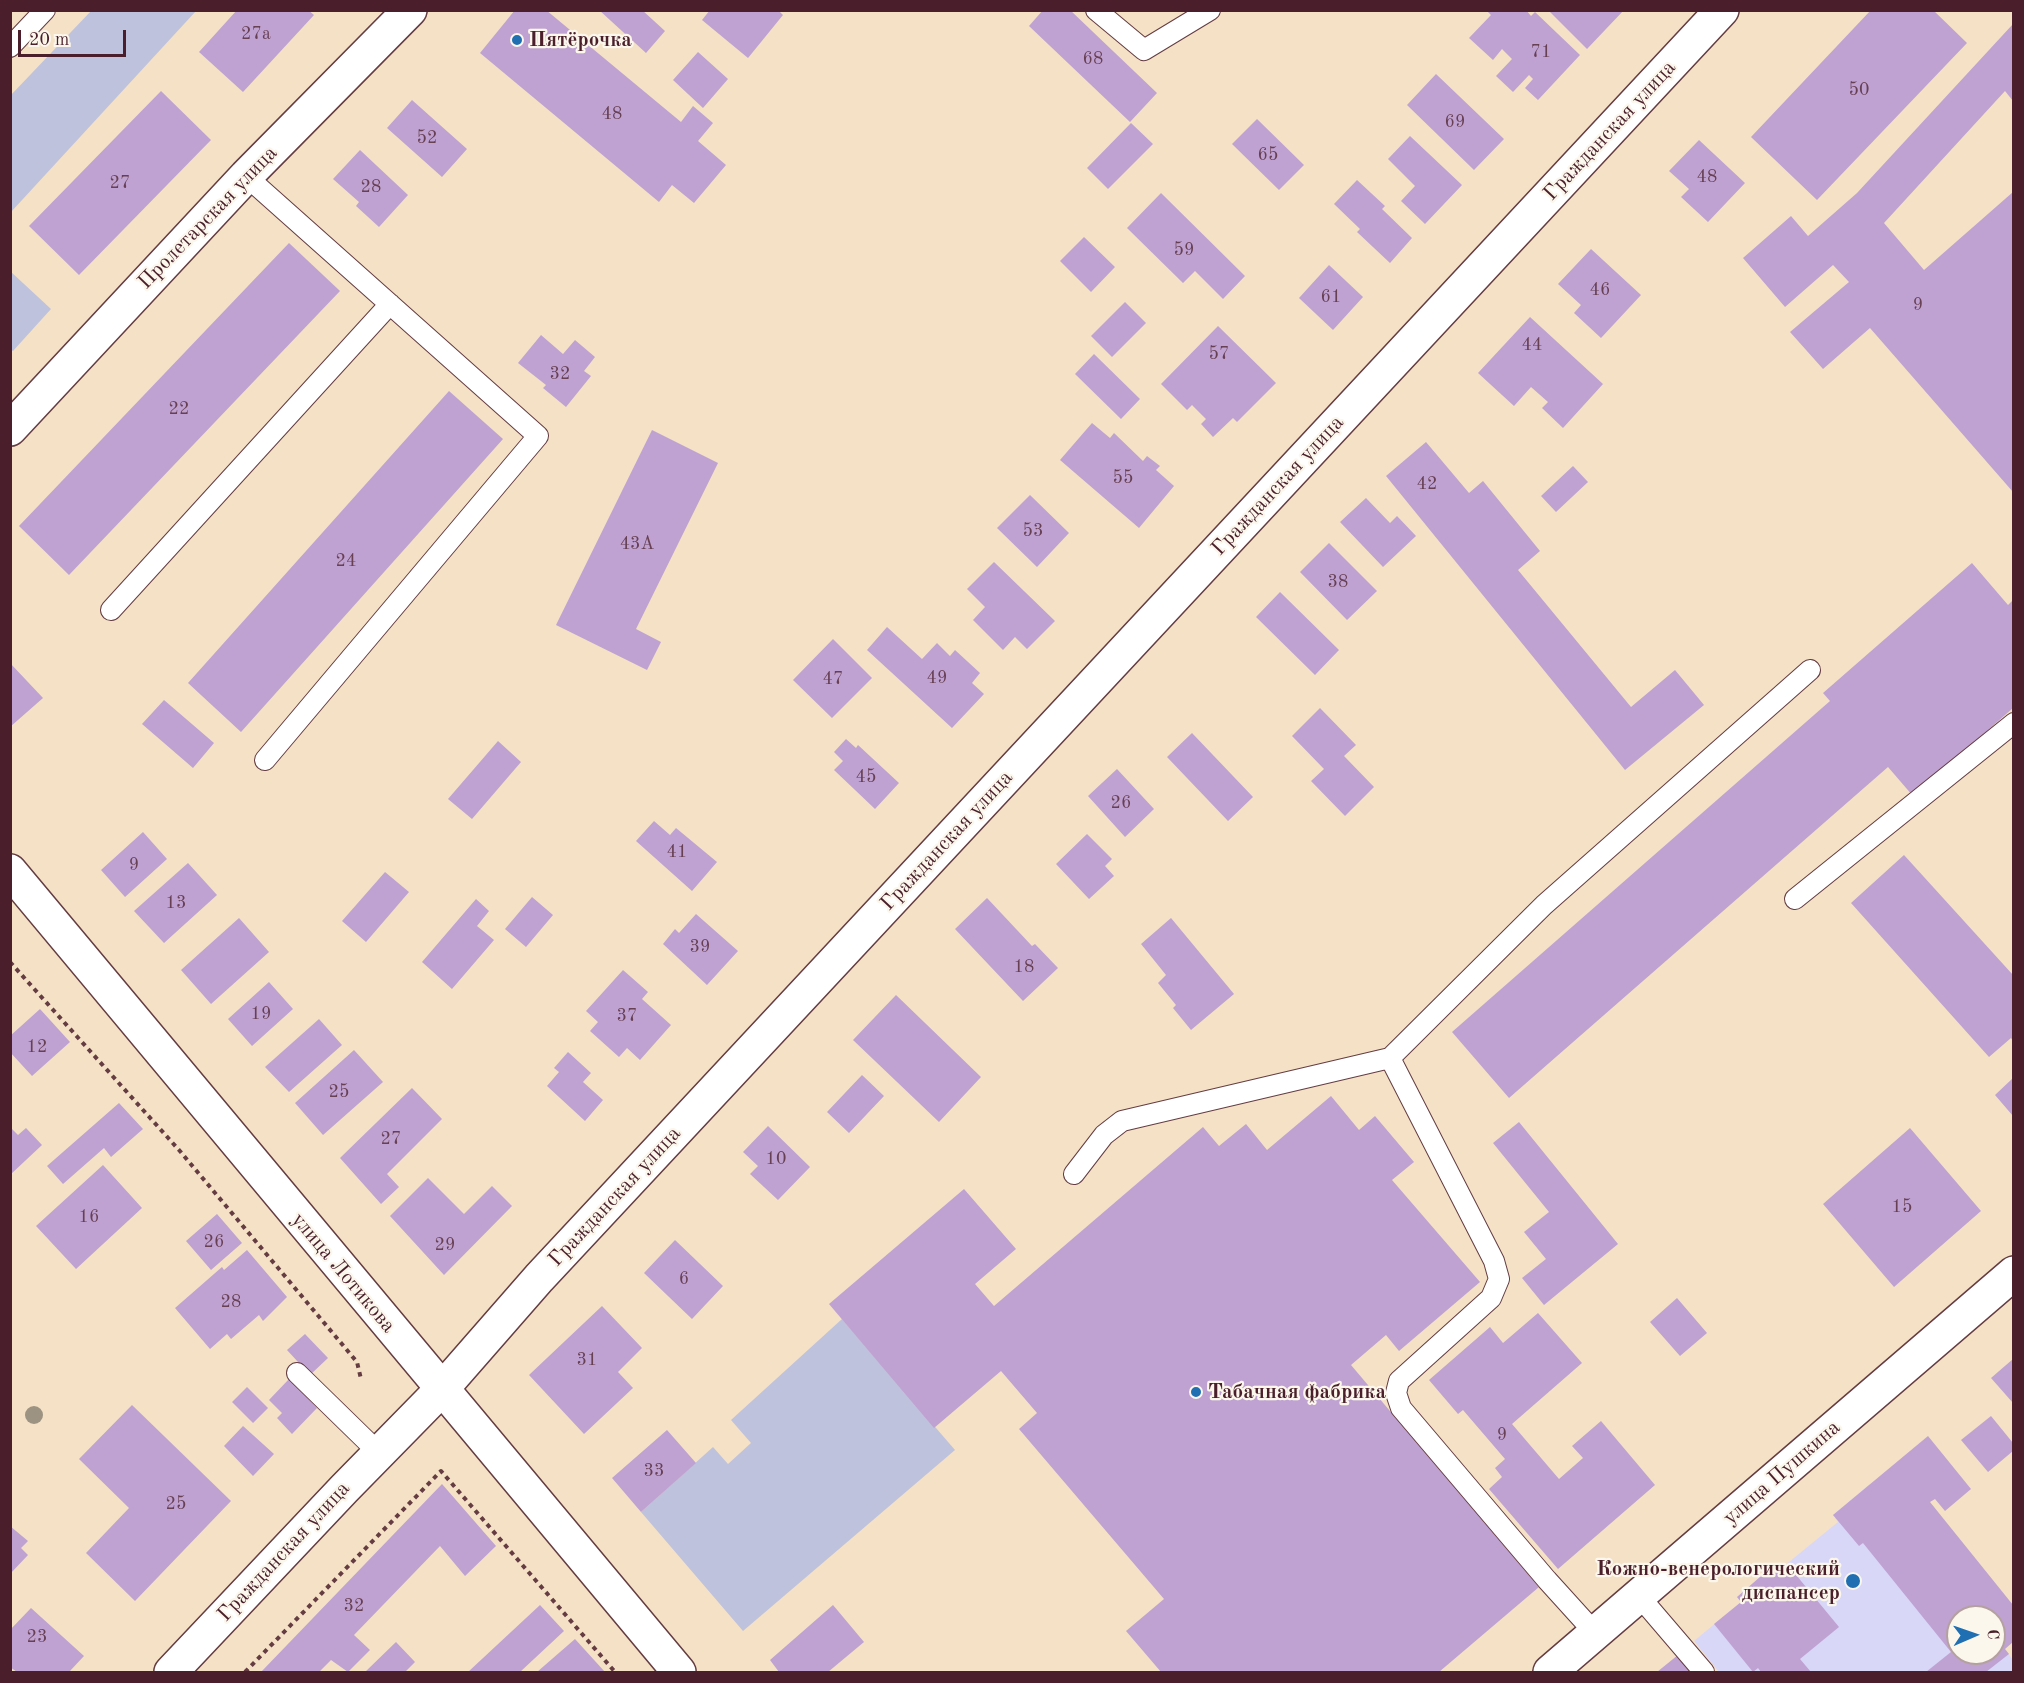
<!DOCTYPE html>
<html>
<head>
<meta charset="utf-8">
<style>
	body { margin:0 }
	#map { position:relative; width:2024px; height:1683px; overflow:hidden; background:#f4e1c6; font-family:"Old Standard TT",serif }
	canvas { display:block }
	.frame { position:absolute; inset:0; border:12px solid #4a1f2b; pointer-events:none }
	.north { position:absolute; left:1946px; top:1605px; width:60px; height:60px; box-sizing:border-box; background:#fbf7ec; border:2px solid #b4a19f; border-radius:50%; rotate:88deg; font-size:16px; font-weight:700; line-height:24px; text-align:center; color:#4a1f2b }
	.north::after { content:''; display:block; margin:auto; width:21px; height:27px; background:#1f6fb2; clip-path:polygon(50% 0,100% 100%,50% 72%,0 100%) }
	.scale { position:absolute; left:18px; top:30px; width:108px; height:27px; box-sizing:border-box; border:3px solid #4a1f2b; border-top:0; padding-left:8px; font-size:18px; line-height:21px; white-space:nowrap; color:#4a1f2b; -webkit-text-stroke:4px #fbf7ec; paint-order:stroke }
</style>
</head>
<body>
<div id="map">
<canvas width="2024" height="1683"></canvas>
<div class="frame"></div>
<div class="north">С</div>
<div class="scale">20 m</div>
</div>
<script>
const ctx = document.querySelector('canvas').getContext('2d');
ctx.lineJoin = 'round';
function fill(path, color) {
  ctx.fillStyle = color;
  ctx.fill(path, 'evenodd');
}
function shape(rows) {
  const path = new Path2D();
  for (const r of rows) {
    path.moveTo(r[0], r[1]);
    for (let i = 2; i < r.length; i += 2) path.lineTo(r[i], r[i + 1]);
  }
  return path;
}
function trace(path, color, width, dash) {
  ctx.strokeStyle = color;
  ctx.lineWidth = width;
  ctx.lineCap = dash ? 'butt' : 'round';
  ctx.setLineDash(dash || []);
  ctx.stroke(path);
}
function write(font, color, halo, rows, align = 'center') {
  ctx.font = font + ' "Old Standard TT",serif';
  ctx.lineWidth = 4.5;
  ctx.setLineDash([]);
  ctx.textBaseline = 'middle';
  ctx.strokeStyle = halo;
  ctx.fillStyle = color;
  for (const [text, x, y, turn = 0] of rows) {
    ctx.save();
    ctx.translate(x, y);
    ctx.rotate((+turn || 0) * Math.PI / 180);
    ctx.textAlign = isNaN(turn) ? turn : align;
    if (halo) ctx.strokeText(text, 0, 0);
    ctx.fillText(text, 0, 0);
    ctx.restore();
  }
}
fill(shape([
	[1870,1484,1958,1617,1958,1653,1994,1653,1994,1635,2013,1660,2013,1672,1719,1672,1694,1641,1741,1602,1737,1597,1768,1570,1773,1575,1838,1522,1833,1515]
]), '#d8d7f8');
fill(shape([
	[91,11,196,11,11,212,11,95],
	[10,271,51,309,13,351,10,349],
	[842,1319,955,1450,743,1631,641,1512,713,1447,728,1464,751,1443,731,1420]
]), '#bfc2dd');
fill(shape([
	[237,10,308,10,314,15,243,92,199,52],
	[515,10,546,10,681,122,693,106,713,123,698,141,726,165,694,203,672,185,659,202,480,53],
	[599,10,642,10,665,31,646,53],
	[710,10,778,10,783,15,748,58,702,20],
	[1043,10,1070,10,1157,93,1130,122,1029,26],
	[1486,10,1526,10,1531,16,1535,12,1580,55,1538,100,1525,88,1533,79,1529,75,1513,92,1496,76,1512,59,1502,49,1493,60,1469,38,1491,15],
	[1548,10,1624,10,1587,49],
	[1871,10,1933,10,1967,43,1817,200,1751,137],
	[2013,24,2013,101,2005,91,1884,223,1924,270,2013,192,2013,492,1870,328,1823,369,1790,332,1849,282,1833,265,1785,307,1743,258,1791,216,1808,236,1857,193],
	[698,52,728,79,703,108,673,80],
	[1436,74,1504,139,1474,170,1407,105],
	[161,91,211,140,79,275,29,226],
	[412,100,467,149,442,177,387,128],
	[1257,119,1304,165,1279,190,1232,144],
	[1131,123,1153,144,1108,189,1087,168],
	[1410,136,1462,185,1425,224,1401,201,1415,186,1388,159],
	[1699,140,1745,183,1708,222,1681,197,1689,189,1669,171],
	[360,150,408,195,379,227,356,206,359,202,333,179],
	[1357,180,1385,206,1382,209,1412,238,1390,263,1357,232,1360,229,1334,204],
	[1161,193,1245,276,1223,299,1195,271,1183,283,1127,228],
	[1084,237,1115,267,1091,292,1060,261],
	[289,243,340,291,69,575,19,526],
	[1591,249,1641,295,1601,338,1574,313,1581,305,1558,284],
	[1329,265,1363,297,1333,330,1299,298],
	[1125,302,1146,323,1112,357,1091,336],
	[1530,317,1603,384,1563,428,1542,408,1548,402,1531,387,1514,406,1478,373],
	[1218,326,1276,383,1237,422,1233,418,1213,437,1201,424,1206,419,1192,405,1187,410,1161,384],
	[541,335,563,354,575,340,595,357,584,371,591,376,566,407,543,388,546,385,518,363],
	[1094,354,1140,399,1121,419,1075,374],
	[449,391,503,439,241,732,188,683],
	[1092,423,1110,438,1114,433,1143,461,1147,456,1160,466,1156,470,1174,486,1139,528,1060,460],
	[652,430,718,463,636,629,661,642,647,670,556,625],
	[1426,442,1469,493,1483,481,1540,551,1518,570,1631,707,1675,670,1704,705,1625,770,1386,476],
	[1573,466,1588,482,1556,512,1541,496],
	[1030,495,1069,533,1037,567,997,528],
	[1366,498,1390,523,1397,516,1416,536,1383,567,1340,522],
	[1329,543,1377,591,1347,620,1300,572],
	[994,562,1055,621,1027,649,1015,637,1003,650,973,620,985,607,967,589],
	[1972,563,2008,605,2013,600,2013,708,1913,796,1888,767,1509,1098,1452,1032,1830,701,1823,693],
	[1280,592,1339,650,1315,675,1256,617],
	[887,627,922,659,937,643,950,656,955,650,980,673,972,683,984,694,952,728,867,650],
	[833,639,872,678,832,718,793,680],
	[10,663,43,698,10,727],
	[164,700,214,743,193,768,142,724],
	[1320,708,1356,745,1344,756,1374,787,1345,816,1311,781,1324,769,1292,736],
	[1192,733,1253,797,1228,821,1167,757],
	[846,739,856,748,858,745,899,783,875,809,834,770,843,761,834,752],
	[498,741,521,762,472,819,448,799],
	[1117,769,1154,809,1125,837,1088,796],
	[654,821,670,835,676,828,717,862,692,891,636,841],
	[143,832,167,859,125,897,101,870],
	[1087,834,1112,859,1105,866,1114,876,1089,899,1056,864],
	[1904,855,2013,975,2013,1041,2011,1038,1989,1057,1851,903],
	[188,863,217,895,164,943,134,911],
	[385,872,409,892,366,942,342,921],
	[532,897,553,915,526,947,505,929],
	[987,898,1032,946,1035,944,1058,968,1023,1001,955,929],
	[476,899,489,911,477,926,494,940,452,989,422,962],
	[696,914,738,951,707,985,663,944,675,929,679,933],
	[239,918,269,952,211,1004,181,970],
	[1171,918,1234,994,1191,1030,1173,1008,1176,1005,1158,983,1166,975,1141,944],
	[623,970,648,992,642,999,671,1025,640,1060,627,1048,619,1057,590,1031,598,1022,586,1011],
	[269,982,293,1009,252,1046,228,1019],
	[896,995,981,1077,939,1122,853,1040],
	[40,1009,70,1042,32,1076,10,1052,10,1036],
	[319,1019,342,1045,289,1092,265,1067],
	[354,1050,383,1082,323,1135,295,1103],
	[568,1052,591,1073,583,1082,603,1100,585,1121,547,1086,559,1072,554,1068],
	[862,1075,884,1096,849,1133,827,1112],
	[2013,1078,2013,1116,1995,1095],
	[412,1088,442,1119,387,1174,399,1187,381,1204,340,1158],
	[1331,1096,1359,1130,1375,1116,1414,1162,1392,1180,1480,1282,1399,1351,1386,1335,1351,1365,1539,1587,1439,1672,1161,1672,1126,1631,1164,1599,1019,1429,1037,1413,1001,1371,934,1428,829,1304,964,1189,1016,1249,975,1284,994,1306,1203,1127,1219,1146,1246,1124,1267,1150],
	[119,1103,143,1129,111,1157,104,1148,63,1184,47,1166],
	[1519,1122,1618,1244,1544,1305,1522,1278,1546,1259,1524,1232,1549,1212,1493,1143],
	[768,1126,810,1167,778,1200,750,1174,758,1166,743,1152],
	[10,1127,18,1135,26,1128,42,1145,10,1175],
	[1910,1128,1981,1211,1894,1287,1823,1204],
	[103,1165,142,1208,76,1269,36,1226],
	[428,1178,464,1214,492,1186,512,1206,444,1275,390,1216],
	[217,1214,242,1243,211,1270,186,1241],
	[675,1240,723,1286,692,1319,644,1273],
	[247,1250,287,1297,263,1321,259,1315,231,1339,227,1334,210,1349,175,1308,222,1267,224,1270],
	[1677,1298,1707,1333,1680,1356,1650,1322],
	[602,1306,642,1348,618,1372,633,1388,584,1434,529,1375],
	[1538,1313,1582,1363,1512,1424,1559,1479,1583,1458,1572,1446,1601,1421,1655,1485,1558,1569,1489,1489,1502,1477,1495,1468,1505,1459,1463,1410,1458,1414,1429,1380,1490,1327,1503,1343],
	[305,1334,328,1358,310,1375,287,1350],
	[2013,1359,2013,1403,1991,1378],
	[289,1379,317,1408,292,1434,277,1418,282,1413,269,1400],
	[247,1387,268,1408,253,1423,232,1402],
	[132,1405,231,1501,135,1601,86,1553,129,1508,79,1459],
	[1991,1416,2013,1443,2013,1451,1988,1472,1961,1440],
	[243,1426,274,1454,253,1476,224,1446],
	[667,1430,696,1463,641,1512,612,1478],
	[1928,1436,1971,1489,1945,1511,1935,1499,1930,1502,2013,1605,2013,1642,2005,1649,2009,1654,1986,1672,1926,1672,1951,1652,1863,1543,1859,1546,1833,1515],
	[1958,1617,1994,1617,1994,1653,1958,1653],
	[442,1484,496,1546,465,1576,440,1546,354,1635,370,1650,348,1672,331,1660,319,1672,261,1672],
	[10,1526,28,1541,21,1548,28,1555,10,1574],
	[1787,1564,1839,1627,1800,1659,1811,1672,1761,1672,1758,1668,1753,1672,1714,1624,1741,1602,1737,1597,1768,1570,1773,1575],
	[540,1605,564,1631,520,1672,468,1672],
	[833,1605,864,1642,828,1672,779,1672,770,1660],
	[31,1608,84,1656,69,1672,17,1672,10,1667,10,1630],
	[575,1639,605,1672,537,1672],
	[396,1642,415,1662,405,1672,365,1672],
	[1678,1655,1692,1672,1657,1672]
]), '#bfa2d1');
const lane = shape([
	[1096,10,1144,50,1210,10],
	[10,47,45,10],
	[246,176,538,436,265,760],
	[111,610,390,304],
	[1795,899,2014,723],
	[1390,1058,1494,1261,1499,1279,1491,1298,1399,1381,1396,1393,1401,1408,1547,1580,1595,1633],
	[1074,1174,1104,1135,1122,1121,1390,1058,1544,905,1810,670],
	[297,1373,379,1453],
	[1639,1596,1704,1672]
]);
const street = shape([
	[171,1672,344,1489,442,1389,539,1278,1722,10],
	[1550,1672,2014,1273]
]);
const secondary = shape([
	[10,429,246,176,410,10],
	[10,871,679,1672]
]);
trace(lane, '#643c42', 22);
trace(street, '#643c42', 36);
trace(secondary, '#643c42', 36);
trace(shape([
	[10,962,179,1150,357,1362,361,1379],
	[245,1672,441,1471,615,1672]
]), '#643c42', 4, [4.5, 4.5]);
trace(lane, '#fff', 20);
trace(street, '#fff', 33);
trace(secondary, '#fff', 33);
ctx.fillStyle = '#9d9382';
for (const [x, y] of [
	[34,1415]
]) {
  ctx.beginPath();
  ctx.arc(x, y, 9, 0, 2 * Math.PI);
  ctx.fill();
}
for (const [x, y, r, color] of [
	[517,40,6,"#1f6fb2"],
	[1196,1392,6,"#1f6fb2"],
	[1853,1581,8,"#1f6fb2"]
]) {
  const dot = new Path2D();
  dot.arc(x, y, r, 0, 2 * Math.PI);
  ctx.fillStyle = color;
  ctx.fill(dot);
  trace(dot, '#fbf7ec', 2);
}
write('18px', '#674054', null, [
	["27а",256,34],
	["71",1541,52],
	["68",1093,59],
	["50",1859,90],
	["48",612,114],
	["69",1455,122],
	["52",427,138],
	["65",1268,155],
	["48",1707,177],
	["27",120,183],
	["28",371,187],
	["59",1184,250],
	["46",1600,290],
	["61",1331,297],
	["9",1918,305],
	["44",1532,345],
	["57",1219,354],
	["32",560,374],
	["22",179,409],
	["55",1123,478],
	["42",1427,484],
	["53",1033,531],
	["43А",637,544],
	["24",346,561],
	["38",1338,582],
	["49",937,678],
	["47",833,679],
	["45",866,777],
	["26",1121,803],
	["41",677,852],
	["9",134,865],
	["13",176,903],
	["39",700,947],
	["18",1024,967],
	["19",261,1014],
	["37",627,1016],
	["12",37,1047],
	["25",339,1092],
	["27",391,1139],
	["10",776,1159],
	["15",1902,1207],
	["16",89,1217],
	["26",214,1242],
	["29",445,1245],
	["6",684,1279],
	["28",231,1302],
	["31",587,1360],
	["9",1502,1435],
	["33",654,1471],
	["25",176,1504],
	["32",354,1606],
	["23",37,1637]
]);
write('bold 21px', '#4a1f2b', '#fbf7ec', [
	["Пятёрочка",529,40],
	["Табачная фабрика",1208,1392],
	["Кожно-венерологический",1840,1569,"right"],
	["диспансер",1840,1593,"right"]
], 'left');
write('21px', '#4a1f2b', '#fbf7ec', [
	["Гражданская улица",1610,131,-47],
	["Пролетарская улица",208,218,-46],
	["Гражданская улица",1278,486,-47],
	["Гражданская улица",947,841,-47],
	["Гражданская улица",615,1197,-47],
	["улица Лотикова",343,1273,50],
	["улица Пушкина",1782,1473,-41],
	["Гражданская улица",284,1552,-47]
]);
</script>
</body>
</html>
